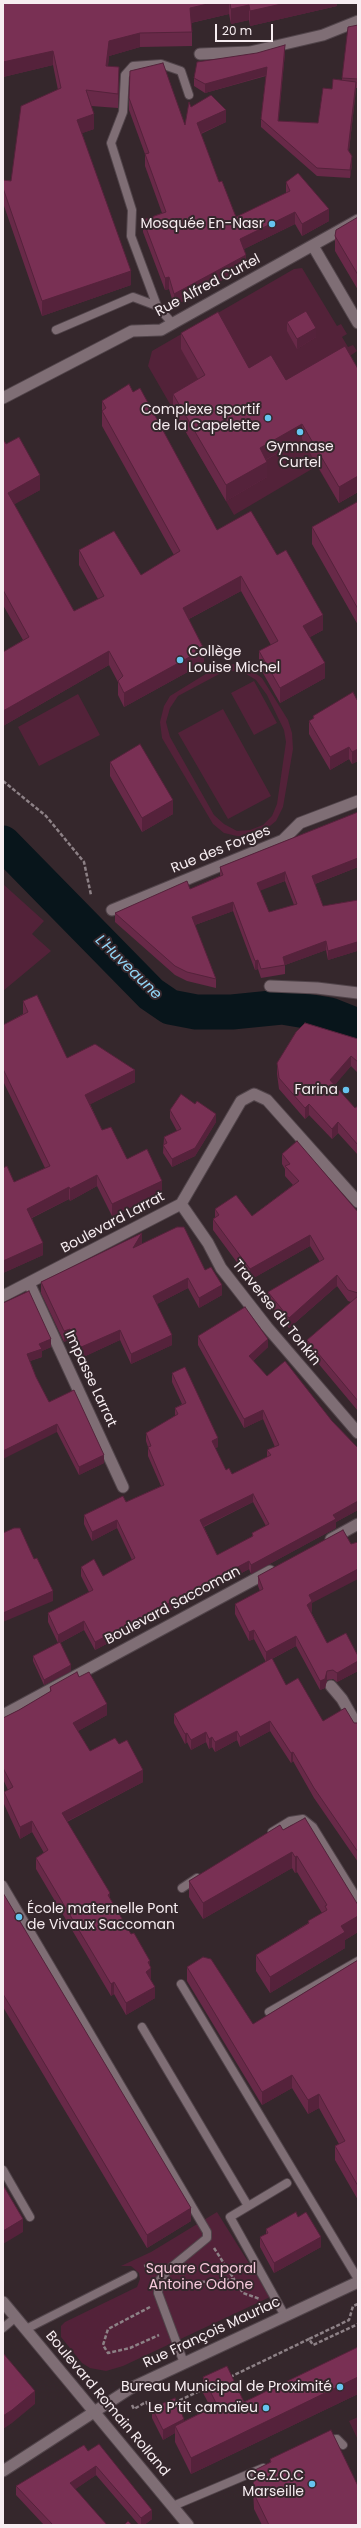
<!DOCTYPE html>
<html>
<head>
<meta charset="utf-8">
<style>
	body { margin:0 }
	#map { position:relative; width:361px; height:2528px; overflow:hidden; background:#35272c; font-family:Poppins,sans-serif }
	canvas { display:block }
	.frame { position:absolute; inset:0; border:4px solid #f7edf1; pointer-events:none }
	.scale { position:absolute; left:215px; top:24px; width:58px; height:18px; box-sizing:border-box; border:2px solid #f7edf1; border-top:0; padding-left:5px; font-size:12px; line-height:14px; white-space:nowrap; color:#f7edf1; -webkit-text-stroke:3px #35272c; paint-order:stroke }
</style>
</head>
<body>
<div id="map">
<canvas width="361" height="2528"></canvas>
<div class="frame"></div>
<div class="scale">20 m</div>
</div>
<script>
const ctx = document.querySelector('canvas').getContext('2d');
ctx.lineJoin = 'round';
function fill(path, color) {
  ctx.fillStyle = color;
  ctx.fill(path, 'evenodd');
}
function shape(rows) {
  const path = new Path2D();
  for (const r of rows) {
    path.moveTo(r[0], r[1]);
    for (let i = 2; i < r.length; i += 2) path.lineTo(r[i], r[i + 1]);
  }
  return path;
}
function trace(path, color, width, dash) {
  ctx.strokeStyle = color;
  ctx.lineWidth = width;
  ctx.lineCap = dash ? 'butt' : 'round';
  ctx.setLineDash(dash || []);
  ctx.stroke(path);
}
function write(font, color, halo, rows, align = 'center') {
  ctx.font = font + ' Poppins,sans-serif';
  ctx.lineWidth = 4;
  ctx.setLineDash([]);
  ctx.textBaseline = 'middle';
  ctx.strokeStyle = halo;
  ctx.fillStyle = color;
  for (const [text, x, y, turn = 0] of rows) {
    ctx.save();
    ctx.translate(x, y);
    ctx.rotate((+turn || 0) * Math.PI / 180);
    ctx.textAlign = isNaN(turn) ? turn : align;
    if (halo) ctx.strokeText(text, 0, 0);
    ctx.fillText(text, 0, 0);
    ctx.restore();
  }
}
fill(shape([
	[302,268,337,326,341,324,347,334,342,337,348,347,353,345,357,351,350,356,358,370,358,492,339,503,317,466,234,515,148,366,152,351,294,269],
	[234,664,245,666,262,678,288,720,292,733,293,749,283,807,276,821,265,830,251,836,237,836,224,833,213,824,162,738,160,722,164,706,170,696,217,667],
	[231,671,243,672,256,680,267,695,284,730,286,742,277,804,272,816,263,825,250,830,237,831,224,824,214,815,170,737,166,722,170,708,178,696,223,672],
	[254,681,277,723,254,735,231,693],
	[78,694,100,735,39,766,18,727],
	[223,709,271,796,228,819,178,733],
	[3,884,44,921,32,934,51,951,3,991],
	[217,2212,270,2297,123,2366,106,2371,90,2368,82,2363,61,2337,61,2326,65,2322,137,2287,140,2279,139,2273,131,2266,121,2266,151,2252],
	[358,2417,358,2440,349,2421]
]), '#532239');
trace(shape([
	[3,843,151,994,170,1007,196,1012,232,1012,282,1007,330,1015,358,1026]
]), '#08151b', 35);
const service = shape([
	[173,324,157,306,131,236,132,210,111,143,123,112,125,75,133,66,161,64,181,71,189,95],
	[56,330,133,297,157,306],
	[272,1832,290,1821,303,1819,313,1827,358,1900],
	[3,1885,207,2232,207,2238,168,2270,159,2281,158,2293,184,2363],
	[182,1888,197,1878],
	[181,1984,358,2279],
	[269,2012,358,1961],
	[142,2027,248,2206],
	[3,2170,30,2217],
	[285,2316,230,2217,287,2183],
	[3,2328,16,2317],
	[26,2329,133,2275],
	[326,2440,337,2439,343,2445],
	[173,2506,263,2468]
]);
const minor = shape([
	[200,54,250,52,323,35,358,21],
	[313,246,358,323],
	[3,398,132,331,161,330,358,220],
	[112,910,283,840,300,823,358,801],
	[270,986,317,988,358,993],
	[181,1204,208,1243,221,1268,267,1327,358,1433],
	[29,1283,123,1487],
	[3,1296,181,1204,241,1101,254,1094,267,1100,358,1202],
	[331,1539,358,1524],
	[331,1686,342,1699,358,1727],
	[3,1715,270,1571],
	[3,2471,131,2388,358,2282]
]);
const secondary = shape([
	[3,2302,188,2525]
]);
trace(service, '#51444a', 10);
trace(minor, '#51444a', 13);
trace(secondary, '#51444a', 13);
trace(shape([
	[3,781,46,816,84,862,91,895],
	[214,2248,243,2293,260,2299],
	[144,2266,154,2264],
	[172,2288,180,2284,235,2279],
	[358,2304,353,2306,349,2320,309,2339,313,2345,358,2324],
	[150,2307,108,2329,103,2345,108,2353,130,2348,159,2335],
	[230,2377,309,2339],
	[174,2403,206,2388],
	[132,2405,134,2409,146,2402,153,2412]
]), '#8d8186', 2.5, [4, 2]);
trace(service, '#7f6e75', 8);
trace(minor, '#7f6e75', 11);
trace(secondary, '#7f6e75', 11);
fill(shape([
	[3,3,337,3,337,6,250,26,249,20,231,24,229,14,191,23,192,32,192,46,140,47,109,56,108,66,119,82,118,108,91,106,94,129,82,133,131,285,42,316,3,203,3,180,11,181,58,90,53,65,3,77],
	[358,25,358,88,356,88,349,151,352,164,350,178,317,176,261,127,261,119,266,76,205,93,194,86,194,78,285,53,278,121,318,123,332,89,342,80,342,78],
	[129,98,185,125,191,107,226,122,201,134,219,182,236,217,286,193,286,182,329,221,302,236,295,224,244,249,246,267,174,306,169,289,165,290,143,232,143,220,162,213,145,166,145,154,129,110],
	[358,217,358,290,335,251,335,236],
	[287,322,316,337,297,349,287,331],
	[181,333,249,368,286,380,358,369,358,492,339,503,302,439,266,460,267,477,226,501,173,410,173,394,198,379,181,349],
	[133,392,217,530,277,555,323,630,310,637,325,678,280,703,259,666,259,651,271,645,241,591,189,619,204,663,124,707,118,695,118,682,109,665,3,726,3,652,23,640,3,605,3,439,6,444,40,490,14,504,74,611,98,599,79,565,79,550,141,575,174,555,102,426,102,401],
	[358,504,358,625,312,544,312,527],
	[358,700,358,761,352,764,349,759,330,770,309,734,309,721,313,719,313,716],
	[110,762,173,814,142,832,110,776],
	[358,812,358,867,315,884,323,906,358,900,358,953,357,951,328,960,326,950,285,965,285,974,261,978,258,969,255,970,233,911,195,925,216,979,216,988,187,981,175,975,115,922,115,913,190,889,220,876,220,867],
	[285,881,294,905,269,912,260,890],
	[23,1001,67,1058,135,1082,90,1104,102,1130,127,1159,162,1193,112,1216,97,1186,70,1201,69,1199,32,1218,43,1255,3,1273,3,1168,14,1182,45,1168,3,1081,3,1025,23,1014],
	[358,1039,358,1073,351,1066,334,1085,355,1108,358,1106,358,1155,338,1133,332,1139,309,1115,305,1119,279,1089,277,1074,277,1063],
	[195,1104,216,1122,195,1156,172,1167,163,1153,164,1137,177,1131,170,1118,170,1110],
	[282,1154,358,1212,358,1411,307,1350,307,1340,351,1302,348,1301,337,1286,289,1328,268,1302,268,1292,320,1262,310,1246,250,1280,213,1230,213,1219,215,1218,215,1209,252,1216,293,1185,285,1176,285,1169,282,1164],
	[142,1244,205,1270,222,1295,199,1308,188,1288,157,1304,172,1345,131,1364,120,1340,79,1359,70,1339,64,1342,41,1293,41,1282],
	[3,1303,51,1347,42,1351,42,1357,30,1361,36,1377,49,1402,104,1463,79,1475,57,1432],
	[198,1336,268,1347,253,1361,267,1376,332,1421,358,1448,358,1510,336,1522,336,1528,251,1574,249,1569,95,1650,84,1630,60,1643,71,1671,44,1685,33,1661,33,1656,58,1643,48,1622,48,1613,89,1592,81,1576,81,1567,103,1576,132,1560,117,1528,92,1541,84,1524,84,1515,126,1502,161,1486,148,1456,148,1447,146,1441,146,1433,175,1416,175,1408,182,1404,172,1382,172,1373,218,1447,215,1448,226,1470,232,1474,267,1457,267,1450,275,1447,263,1419,244,1428,198,1345],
	[253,1502,266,1526,252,1533,252,1537,217,1555,204,1527],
	[258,1576,312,1603,312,1611,311,1612,327,1643,358,1656,358,1671,337,1682,333,1679,327,1680,325,1688,320,1690,296,1646,272,1659,286,1685,323,1721,358,1723,358,1862,314,1798,293,1761,291,1763,270,1731,240,1747,237,1740,215,1752,212,1747,209,1749,206,1742,191,1750,187,1742,185,1744,174,1723,174,1714,266,1662,254,1639,249,1641,235,1614,235,1604,260,1591,258,1586],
	[79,1677,107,1715,78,1731,90,1751,119,1744,143,1782,67,1822,110,1899,150,1967,151,1979,150,1980,155,1998,126,2015,114,1994,111,1996,36,1869,36,1858,44,1853,32,1832,20,1839,4,1804,4,1792,8,1790,3,1779,3,1718,19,1710,50,1692,50,1687],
	[358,1700,358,1713,357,1710,357,1701],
	[283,1830,358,1905,358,1932,345,1940,345,1948,270,1993,256,1971,256,1955,308,1923,308,1921,322,1913,297,1872,295,1873,292,1868,203,1919,189,1897,189,1881],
	[3,1893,191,2221,147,2248,3,2007],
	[358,1960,358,2200,335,2160,335,2146,339,2144,319,2108,308,2114,292,2088,262,2105,187,1981,187,1967,253,2024],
	[298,2217,321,2247,274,2273,260,2247,260,2237,266,2234,266,2229],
	[358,2347,358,2394,191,2474,175,2442,175,2433,163,2440,152,2418,152,2408,184,2421,211,2408,203,2393,203,2377,244,2402],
	[88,2451,152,2519,144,2525,139,2525,96,2475,75,2489,107,2525,44,2525,16,2495,16,2486],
	[270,2459,358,2525,262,2525,254,2509,253,2490,253,2474,270,2463]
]), '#682948');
fill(shape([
	[212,3,229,3,229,14,190,23,190,8],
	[286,3,337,3,337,6,250,26,250,11],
	[249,5,249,20,231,24,231,9],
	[140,33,140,47,109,56,106,81,106,66,109,41],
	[285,45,285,53,278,129,278,121],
	[53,51,53,65,3,77,3,62],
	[119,67,119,82,118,108,118,94],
	[267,67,267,75,205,93,205,84],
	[356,82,356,90,348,158,348,150],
	[226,110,226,122,197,135,197,123],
	[94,114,94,129,77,135,77,120],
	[352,156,352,164,350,178,350,170],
	[329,209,329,221,302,236,302,224],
	[295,212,295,224,240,251,240,239],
	[246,255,246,267,174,306,174,294],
	[131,271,131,285,42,316,42,301],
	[169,277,169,289,165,290,165,278],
	[316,328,316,337,297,349,297,339],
	[302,424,302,439,260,463,260,448],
	[267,462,267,477,226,501,226,485],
	[40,475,40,490,8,508,8,493],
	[358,476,358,492,339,503,339,487],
	[241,576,241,591,183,622,183,608],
	[323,615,323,630,303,641,303,626],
	[204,649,204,663,124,707,124,693],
	[109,651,109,665,3,726,3,711],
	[325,663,325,678,280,703,280,688],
	[349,747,349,759,330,770,330,757],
	[358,749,358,761,352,764,352,752],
	[173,800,173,814,142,832,142,818],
	[358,858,358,867,312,885,312,876],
	[285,872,285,881,257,892,257,883],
	[233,902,233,911,192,926,192,917],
	[326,941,326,950,285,965,283,957],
	[357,942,357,951,328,960,328,951],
	[258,960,258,969,255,970,255,961],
	[351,1056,351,1066,330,1091,330,1080],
	[135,1070,135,1082,85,1107,85,1095],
	[309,1104,309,1115,305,1119,305,1108],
	[216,1114,216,1122,195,1156,172,1167,172,1159],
	[338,1122,338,1133,332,1139,332,1129],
	[97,1175,97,1186,70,1201,70,1189],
	[162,1181,162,1193,112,1216,112,1204],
	[69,1187,69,1199,27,1220,27,1209],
	[142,1233,142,1244,133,1248],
	[310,1235,310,1246,250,1280,250,1269],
	[43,1243,43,1255,3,1273,3,1261],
	[337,1275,337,1286,289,1328,289,1318],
	[188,1278,188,1288,153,1306,153,1296],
	[222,1285,222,1295,199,1308,199,1298],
	[70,1329,70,1339,64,1342,64,1331],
	[120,1330,120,1340,79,1359,79,1348],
	[172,1335,172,1345,131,1364,131,1354],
	[51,1339,51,1347,42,1351,42,1357,27,1362,27,1354,39,1344],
	[268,1339,268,1347,249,1365,249,1356],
	[263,1410,263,1419,244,1428,244,1419],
	[57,1424,57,1432,3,1459,3,1451],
	[218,1438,218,1447,212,1450,212,1441],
	[104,1455,104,1463,79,1475,79,1467],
	[253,1494,253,1502,200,1528,200,1520],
	[358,1501,358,1510,336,1522,336,1528,251,1574,251,1565,333,1515],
	[117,1520,117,1528,92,1541,92,1532],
	[249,1561,249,1569,95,1650,95,1642],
	[358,1569,358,1579,312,1603,312,1611,307,1615,307,1605,309,1595],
	[53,1591,53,1601,3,1622,3,1613],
	[84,1621,84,1630,58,1644,58,1635],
	[254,1630,254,1639,249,1641,249,1632],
	[296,1636,296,1646,266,1662,266,1652],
	[358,1661,358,1671,337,1682,337,1673],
	[71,1665,71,1671,44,1685,44,1680],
	[327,1671,327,1680,325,1688,320,1690,320,1681],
	[107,1704,107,1715,73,1734,73,1723],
	[270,1721,270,1731,240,1747,240,1737],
	[237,1731,237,1740,215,1752,215,1742],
	[206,1732,206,1742,191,1750,191,1740],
	[187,1733,187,1742,185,1744,185,1734],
	[212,1737,212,1747,209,1749,209,1739],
	[293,1752,293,1761,291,1763,291,1753],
	[143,1770,143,1782,62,1824,62,1813],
	[32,1821,32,1832,20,1839,20,1827],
	[292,1852,292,1868,203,1919,203,1903],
	[297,1856,297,1872,295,1873,295,1857],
	[110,1893,110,1904,108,1895],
	[358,1916,358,1932,345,1940,345,1948,270,1993,270,1977,341,1926],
	[150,1961,150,1969,151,1968,151,1979,146,1983,146,1972,148,1962],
	[114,1982,114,1994,111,1996,111,1984],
	[155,1987,155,1998,126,2015,126,2003],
	[292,2075,292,2088,262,2105,262,2092],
	[319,2094,319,2108,308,2114,308,2100],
	[191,2208,191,2221,147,2248,147,2235],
	[23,2219,23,2232,3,2244,3,2231],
	[321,2237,321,2247,274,2273,274,2263],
	[358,2377,358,2394,191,2474,191,2458],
	[35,2391,35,2404,12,2423,3,2429,3,2416],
	[184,2419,184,2429,175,2426,175,2433,163,2440,163,2430],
	[96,2466,96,2475,70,2493,70,2483],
	[152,2510,152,2519,144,2525,141,2525,141,2518]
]), '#55223b');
const building = shape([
	[3,3,212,3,190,8,192,32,140,33,109,41,106,66,119,67,118,94,86,90,94,114,77,120,131,271,42,301,3,188,3,180,11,181,21,106,61,88,53,51,3,62,3,3],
	[230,3,286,3,250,11,249,5,231,9,230,3],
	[358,25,358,79,342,78,348,27,358,25],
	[285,45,278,121,318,123,323,88,332,89,333,79,356,82,348,150,352,156,350,170,317,168,261,119,267,67,205,84,194,78,197,62,257,53,285,45],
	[163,63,185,125,189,102,191,107,211,95,226,110,197,123,219,182,222,181,236,217,290,191,286,182,298,173,329,209,302,224,295,212,240,239,246,255,174,294,169,277,165,278,143,220,166,212,145,154,149,153,129,98,130,71,163,63],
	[358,217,358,275,335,236,336,230,358,217],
	[306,311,316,328,297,339,287,322,306,311],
	[218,312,249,368,271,355,286,380,345,346,358,369,358,476,339,487,302,424,260,448,267,462,226,485,173,394,205,375,181,333,218,312],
	[129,384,133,392,140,388,217,530,251,511,277,555,286,550,323,615,303,626,325,663,280,688,259,651,278,641,241,576,183,608,204,649,124,693,118,681,123,676,109,651,3,711,3,652,29,637,3,590,3,439,6,444,19,437,40,475,8,493,74,611,104,596,79,550,114,531,141,575,180,551,102,411,106,408,102,401,129,384],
	[357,502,358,504,358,609,312,527,357,502],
	[353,692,357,700,358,700,358,749,352,752,349,747,330,757,309,721,314,718,313,716,353,692],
	[140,744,173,800,142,818,110,762,140,744],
	[358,812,358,858,312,876,323,906,358,900,358,944,357,942,328,951,326,941,283,957,285,965,261,969,258,960,255,961,233,902,192,917,216,979,187,972,175,966,115,913,187,881,190,889,223,875,220,867,358,812],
	[285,872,297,904,269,912,257,883,285,872],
	[37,995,67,1058,95,1044,135,1070,85,1095,102,1130,111,1127,127,1159,147,1149,162,1181,112,1204,97,1175,70,1189,69,1187,27,1209,43,1243,3,1261,3,1168,7,1166,14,1182,50,1166,3,1069,3,1025,28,1012,23,1001,37,995],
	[305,1023,358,1039,358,1062,351,1056,330,1080,355,1108,358,1106,358,1145,338,1122,332,1129,309,1104,305,1108,279,1078,277,1063,296,1032,305,1023],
	[181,1094,195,1104,197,1101,216,1114,195,1148,172,1159,163,1145,167,1143,164,1137,181,1129,170,1110,181,1094],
	[297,1141,358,1212,358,1293,348,1290,337,1275,289,1318,268,1292,324,1259,310,1235,250,1269,213,1219,219,1215,215,1209,236,1195,252,1216,299,1181,285,1166,290,1164,282,1154,297,1141],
	[177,1227,184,1227,205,1270,211,1267,222,1285,199,1298,188,1278,153,1296,172,1335,131,1354,120,1330,79,1348,70,1329,64,1331,41,1282,142,1233,133,1248,177,1227],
	[29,1291,51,1339,39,1344,42,1349,27,1354,36,1377,49,1402,74,1390,104,1455,79,1467,57,1424,3,1451,3,1303,29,1291],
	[358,1296,358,1401,307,1340,358,1296],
	[245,1307,268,1339,249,1356,267,1376,285,1361,332,1421,358,1448,358,1501,333,1515,336,1519,251,1565,249,1561,95,1642,84,1621,58,1635,48,1613,93,1590,81,1567,94,1559,103,1576,135,1558,117,1520,92,1532,84,1515,123,1496,126,1502,164,1485,148,1447,151,1446,146,1433,178,1414,175,1408,186,1403,172,1373,185,1367,218,1438,212,1441,226,1470,229,1468,232,1474,271,1455,267,1450,279,1445,263,1410,244,1419,198,1336,245,1307],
	[253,1494,269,1524,252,1533,253,1536,217,1555,200,1520,253,1494],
	[14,1528,20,1528,34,1559,37,1558,53,1591,3,1613,3,1533,14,1528],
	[343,1530,351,1544,358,1542,358,1569,309,1595,312,1601,307,1605,327,1643,346,1633,358,1656,358,1661,337,1673,333,1670,327,1671,325,1679,320,1681,296,1636,266,1652,254,1630,249,1632,235,1604,263,1589,258,1576,343,1530],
	[60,1642,71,1665,44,1680,33,1656,60,1642],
	[272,1658,286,1685,298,1678,323,1721,345,1708,354,1723,358,1723,358,1852,314,1788,293,1752,291,1753,270,1721,240,1737,237,1731,215,1742,212,1737,209,1739,206,1732,191,1740,187,1733,185,1734,174,1714,272,1658],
	[77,1672,79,1677,89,1672,107,1704,73,1723,90,1751,115,1738,119,1744,127,1740,143,1770,62,1813,110,1893,108,1895,131,1934,134,1933,150,1961,148,1962,151,1968,146,1972,155,1987,126,2003,114,1982,111,1984,36,1858,48,1850,32,1821,20,1827,4,1792,13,1787,3,1768,3,1718,19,1710,51,1691,50,1687,77,1672],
	[305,1818,358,1905,358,1916,341,1926,345,1932,270,1977,256,1955,309,1923,308,1921,327,1910,325,1906,327,1905,297,1856,295,1857,292,1852,203,1903,189,1881,280,1825,283,1830,305,1818],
	[3,1893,191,2208,147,2235,3,1994,3,1893],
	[203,1957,211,1959,253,2024,358,1960,358,2186,335,2146,345,2141,319,2094,308,2100,292,2075,262,2092,187,1967,203,1957],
	[3,2185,23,2219,3,2231,3,2185],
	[296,2212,298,2217,306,2212,321,2237,274,2263,260,2237,268,2233,266,2229,296,2212],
	[358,2347,358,2377,191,2458,175,2426,217,2405,203,2377,227,2366,244,2402,358,2347],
	[3,2353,35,2391,12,2410,3,2416,3,2353],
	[175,2398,184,2419,163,2430,152,2408,175,2398],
	[331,2430,358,2486,358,2524,356,2525,269,2525,254,2494,253,2474,255,2470,271,2462,270,2459,331,2430],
	[99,2444,152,2510,141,2518,96,2466,70,2483,107,2525,53,2525,16,2486,84,2445,88,2451,99,2444],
	[128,2521,132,2525,124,2525,128,2521]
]);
fill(building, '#793054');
trace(building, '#55223b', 1);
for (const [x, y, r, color] of [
	[272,224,4,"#66c4ef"],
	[268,418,4,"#66c4ef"],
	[300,432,4,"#66c4ef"],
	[180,660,4,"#66c4ef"],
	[346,1090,4,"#66c4ef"],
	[19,1917,4,"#66c4ef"],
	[340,2387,4,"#66c4ef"],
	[266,2408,4,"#66c4ef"],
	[312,2484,4,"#66c4ef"]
]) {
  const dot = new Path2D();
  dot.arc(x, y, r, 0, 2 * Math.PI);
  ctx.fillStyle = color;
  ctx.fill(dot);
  trace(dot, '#35272c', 1.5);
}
write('14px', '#f7edf1', '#35272c', [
	["Mosquée En-Nasr",264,224],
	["Complexe sportif",260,410],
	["de la Capelette",260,426],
	["Gymnase",300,447,"center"],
	["Curtel",300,463,"center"],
	["Collège",188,652,"left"],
	["Louise Michel",188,668,"left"],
	["Farina",338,1090],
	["École maternelle Pont",27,1909,"left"],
	["de Vivaux Saccoman",27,1925,"left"],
	["Bureau Municipal de Proximité",332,2387],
	["Le P’tit camaïeu",258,2408],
	["Ce.Z.O.C",304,2476],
	["Marseille",304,2492]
], 'right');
write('14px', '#f7edf1', '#35272c', [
	["Rue Alfred Curtel",208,286,-28],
	["Rue des Forges",221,850,-22],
	["Boulevard Larrat",113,1223,-28],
	["Traverse du Tonkin",276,1313,51],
	["Impasse Larrat",90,1379,65],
	["Boulevard Saccoman",173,1606,-28],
	["Rue François Mauriac",212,2333,-25],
	["Boulevard Romain Rolland",107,2404,50]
]);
write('14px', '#f6c9db', '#35272c', [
	["Square Caporal",201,2269],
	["Antoine Odone",201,2285]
]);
write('italic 15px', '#92d7f8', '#35272c', [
	["L'Huveaune",128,968,44]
]);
</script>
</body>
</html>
